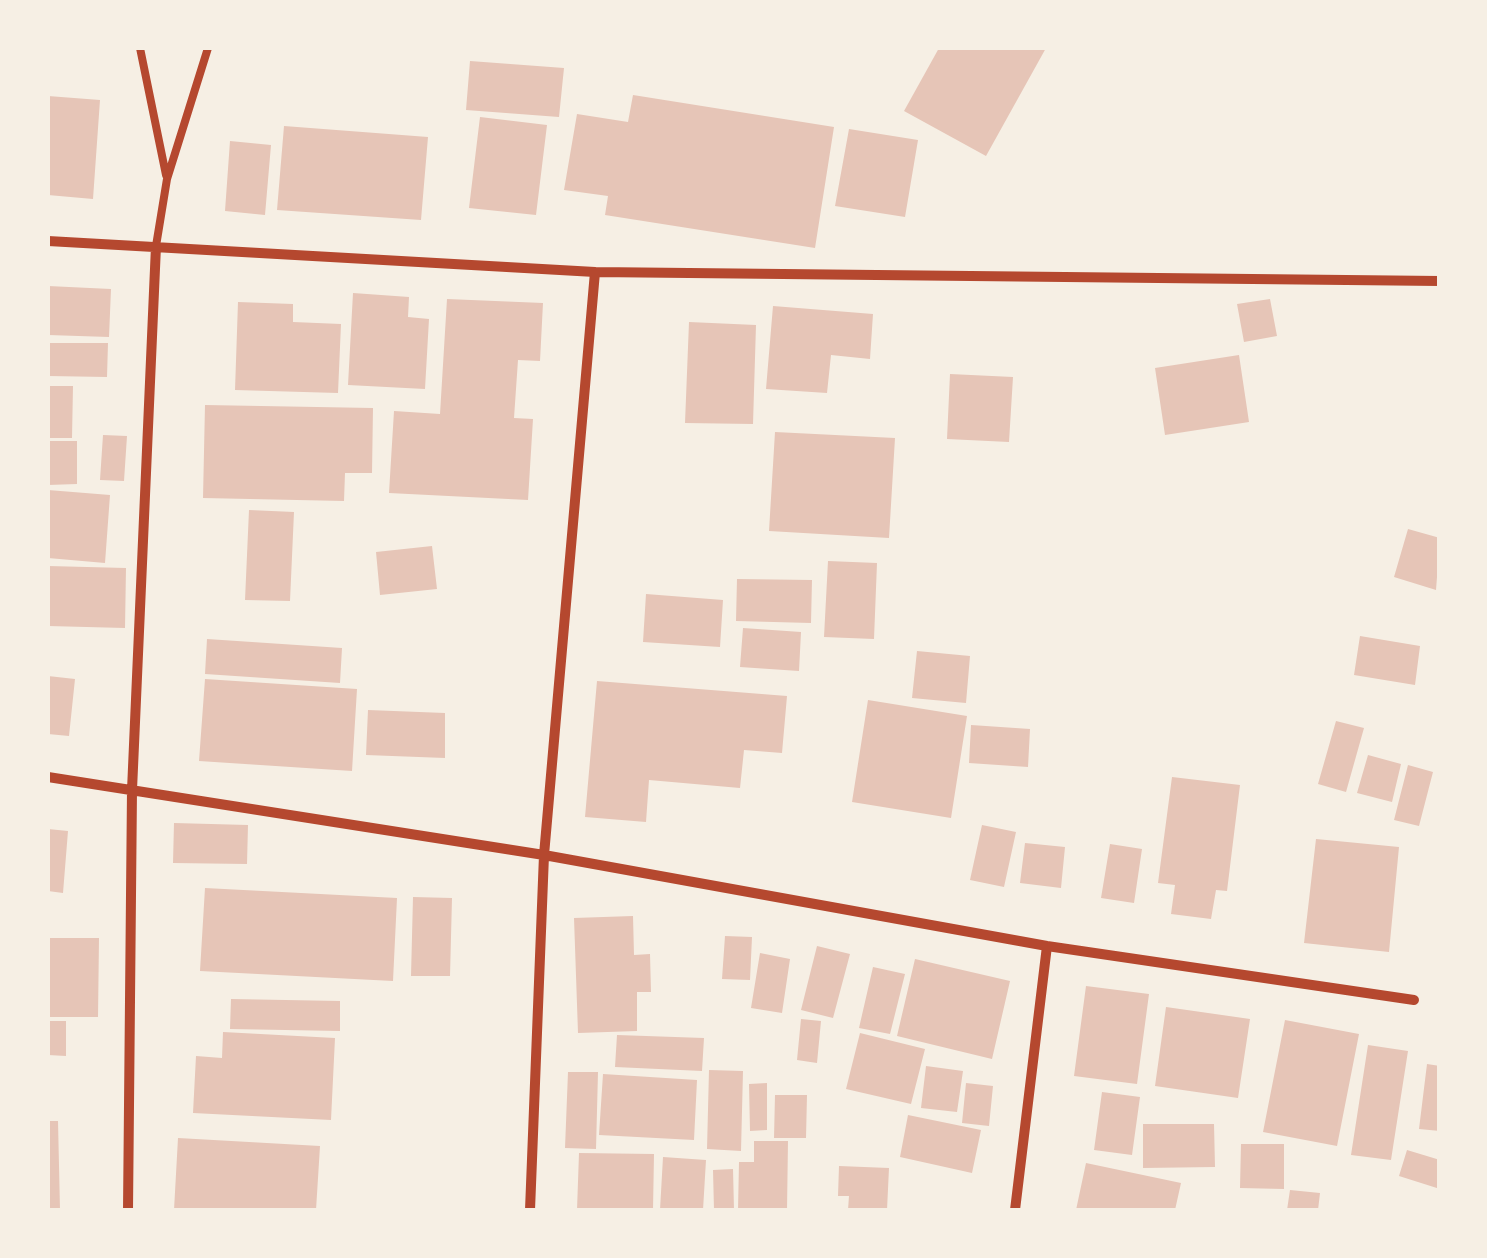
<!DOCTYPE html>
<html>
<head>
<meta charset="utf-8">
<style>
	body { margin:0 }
	#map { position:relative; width:1487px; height:1258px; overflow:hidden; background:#f6efe4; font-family:"Playfair Display",serif }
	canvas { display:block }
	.frame { position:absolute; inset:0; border:50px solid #f6efe4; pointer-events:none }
</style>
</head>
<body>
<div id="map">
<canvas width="1487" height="1258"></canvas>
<div class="frame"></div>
</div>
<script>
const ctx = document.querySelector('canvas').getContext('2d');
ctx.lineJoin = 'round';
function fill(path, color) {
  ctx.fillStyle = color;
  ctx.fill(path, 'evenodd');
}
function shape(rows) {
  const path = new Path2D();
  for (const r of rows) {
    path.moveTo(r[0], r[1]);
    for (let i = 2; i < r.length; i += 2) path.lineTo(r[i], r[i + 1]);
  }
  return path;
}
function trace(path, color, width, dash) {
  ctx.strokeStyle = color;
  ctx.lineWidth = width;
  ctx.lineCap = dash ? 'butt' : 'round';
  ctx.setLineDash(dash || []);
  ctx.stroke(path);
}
fill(shape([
	[939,48,1046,48,986,156,904,111],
	[470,61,564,68,559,117,466,110],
	[633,95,834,127,815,248,605,215,608,196,564,190,577,114,628,122],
	[48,96,100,100,93,199,48,195],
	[480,117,547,125,536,215,469,208],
	[284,126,428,137,421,220,277,210],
	[849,129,918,140,905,217,835,206],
	[230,141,271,145,265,215,225,211],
	[48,286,111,289,109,337,48,335],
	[353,293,409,297,408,317,429,319,425,389,348,385],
	[447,299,543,303,540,361,518,360,514,418,533,419,528,500,389,493,394,411,440,414],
	[1270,299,1277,336,1244,342,1237,304],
	[238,302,293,304,293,322,341,324,338,393,235,390],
	[773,306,873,314,870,359,831,355,827,393,766,389],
	[689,322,756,325,753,424,685,423],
	[48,343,108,343,107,377,48,376],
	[1239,355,1249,422,1165,435,1155,368],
	[950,374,1013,377,1009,442,947,439],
	[48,386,73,386,72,438,48,438],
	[205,405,373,408,372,473,345,473,344,501,203,498],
	[775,432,895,438,889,538,769,531],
	[103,435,127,436,124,481,100,480],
	[48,441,77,441,77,484,48,485],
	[48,490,110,495,105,563,48,558],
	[249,510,294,512,290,601,245,600],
	[1408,529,1440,538,1436,590,1394,577],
	[432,546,437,589,380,595,376,552],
	[828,561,877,563,874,639,824,637],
	[48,566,126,568,125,628,48,626],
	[737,579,812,580,811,623,736,621],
	[646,594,723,600,720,647,643,642],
	[743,628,801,632,799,671,740,667],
	[1360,636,1420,646,1415,685,1354,675],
	[207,639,342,648,340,683,205,674],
	[917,651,970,656,966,703,912,698],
	[48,676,75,679,69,736,48,734],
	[205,679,357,689,352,771,199,761],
	[597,681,787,696,782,753,744,750,740,788,649,780,646,822,585,817],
	[868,700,967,716,951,818,852,802],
	[368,710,445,713,445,758,366,755],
	[1336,721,1364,728,1346,792,1318,784],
	[971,725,1030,729,1028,767,969,763],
	[1368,755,1401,764,1392,802,1357,793],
	[1408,765,1433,772,1419,826,1394,820],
	[1172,777,1240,785,1227,891,1216,890,1211,919,1171,914,1175,885,1158,883],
	[174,823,248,825,247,864,173,863],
	[982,825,1016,832,1004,887,970,880],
	[48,829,68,831,63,893,48,891],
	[1316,839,1399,847,1389,952,1304,943],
	[1025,843,1065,847,1061,888,1020,883],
	[1110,844,1142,849,1134,903,1101,898],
	[205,888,397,898,393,981,200,971],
	[413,897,452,898,450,976,411,976],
	[633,916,634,955,650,954,651,992,637,992,637,1031,578,1033,574,918],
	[725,936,752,937,750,980,722,979],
	[48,938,99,938,98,1017,48,1017],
	[817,946,850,954,833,1018,801,1010],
	[760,953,790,959,782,1013,751,1008],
	[915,959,1010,981,992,1059,897,1036],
	[873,967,905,974,890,1034,859,1028],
	[1086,986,1149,994,1137,1084,1074,1076],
	[231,999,340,1001,340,1031,230,1029],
	[1166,1007,1250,1019,1238,1098,1155,1086],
	[801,1019,821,1021,817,1063,797,1060],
	[1285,1020,1359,1034,1337,1146,1263,1132],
	[48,1021,66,1021,66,1056,48,1055],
	[223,1032,335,1038,331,1120,193,1113,196,1056,222,1058],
	[860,1033,925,1049,911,1104,846,1089],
	[617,1035,704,1038,702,1071,615,1067],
	[1368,1045,1408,1051,1391,1160,1351,1155],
	[1427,1064,1440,1066,1440,1131,1419,1129],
	[926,1066,963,1071,957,1112,921,1108],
	[709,1070,743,1071,741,1151,707,1149],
	[568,1072,598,1072,596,1149,565,1148],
	[603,1074,697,1080,694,1140,599,1135],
	[767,1083,767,1130,750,1131,749,1084],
	[966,1083,993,1086,989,1126,962,1123],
	[1102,1092,1140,1097,1132,1155,1094,1150],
	[775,1095,807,1095,806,1138,774,1138],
	[908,1115,981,1130,972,1173,900,1157],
	[48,1121,58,1121,60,1210,48,1210],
	[1143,1124,1214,1124,1215,1167,1143,1168],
	[178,1138,320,1146,316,1210,174,1210],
	[754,1141,788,1141,787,1210,738,1210,739,1162,754,1162],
	[1241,1144,1284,1144,1284,1189,1240,1188],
	[1407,1150,1440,1160,1440,1189,1399,1176],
	[579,1153,654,1154,653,1210,577,1210],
	[663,1157,706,1160,703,1210,660,1210],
	[1086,1163,1181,1183,1175,1210,1076,1210],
	[839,1166,889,1168,887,1210,848,1210,849,1196,838,1196],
	[733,1169,734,1210,714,1210,713,1170],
	[1290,1190,1320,1193,1318,1210,1287,1210]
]), '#e6c5b7');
trace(shape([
	[140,48,166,175],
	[156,246,167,179,208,48]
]), '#b5482f', 8);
trace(shape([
	[48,241,595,272,1440,281],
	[48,777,544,855,1047,946,1414,1000],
	[128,1210,132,790,156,246],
	[530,1210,544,855,595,272],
	[1015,1210,1047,946]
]), '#b5482f', 10);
</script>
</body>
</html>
